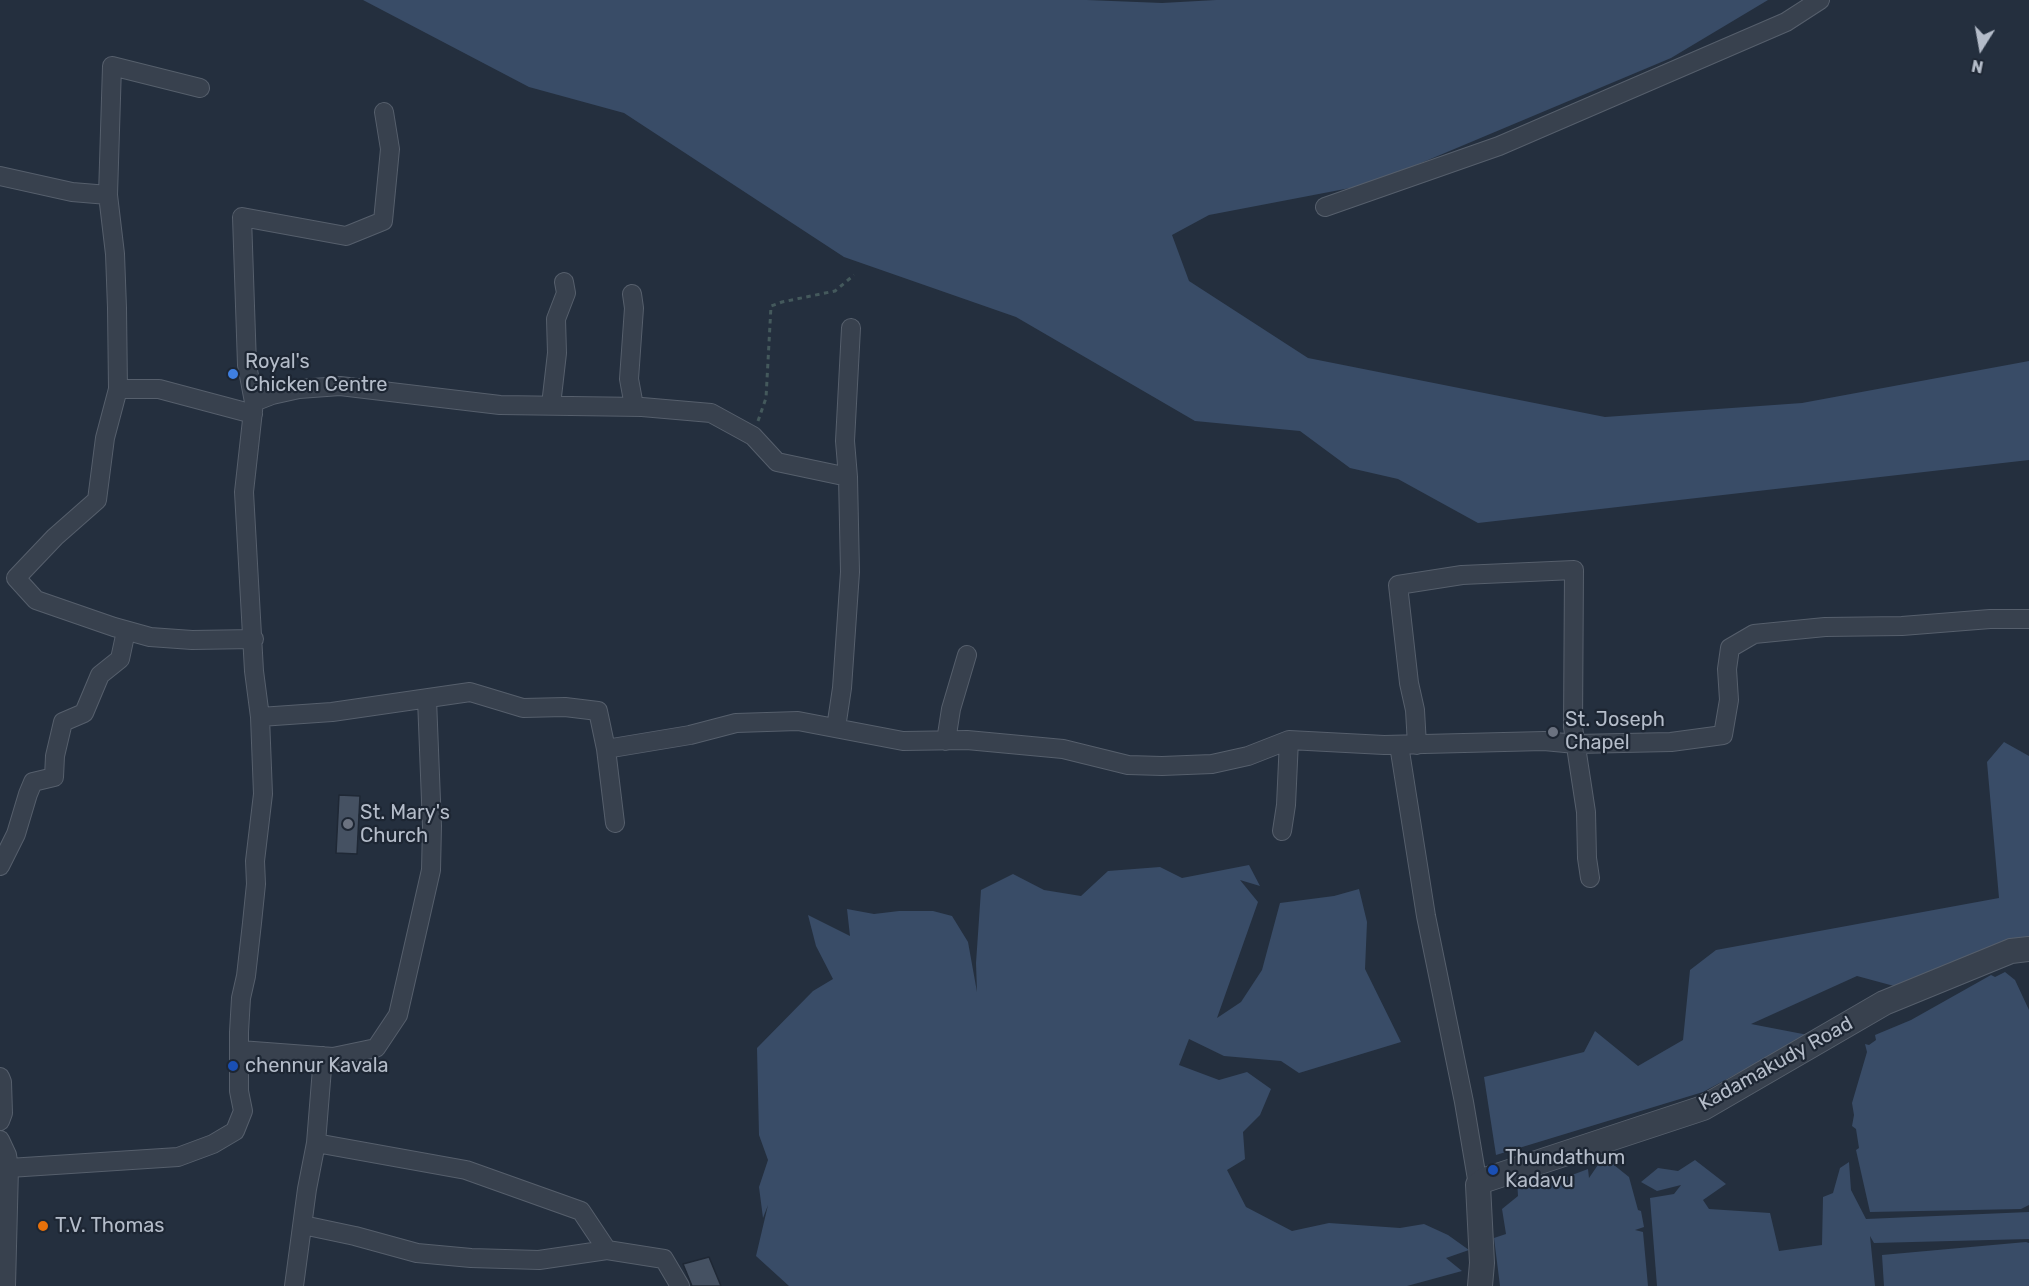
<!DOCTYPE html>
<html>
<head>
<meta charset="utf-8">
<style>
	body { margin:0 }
	#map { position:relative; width:2029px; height:1286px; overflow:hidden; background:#242f3e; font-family:Rubik,sans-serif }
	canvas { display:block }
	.north { position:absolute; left:1951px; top:18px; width:60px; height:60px; -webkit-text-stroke:4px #1d2633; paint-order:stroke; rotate:191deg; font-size:16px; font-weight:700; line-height:24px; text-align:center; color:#b4bcc9 }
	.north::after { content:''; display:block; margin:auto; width:21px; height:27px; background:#b4bcc9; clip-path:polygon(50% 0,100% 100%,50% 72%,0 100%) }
</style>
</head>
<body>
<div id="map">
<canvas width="2029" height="1286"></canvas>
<div class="north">N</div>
</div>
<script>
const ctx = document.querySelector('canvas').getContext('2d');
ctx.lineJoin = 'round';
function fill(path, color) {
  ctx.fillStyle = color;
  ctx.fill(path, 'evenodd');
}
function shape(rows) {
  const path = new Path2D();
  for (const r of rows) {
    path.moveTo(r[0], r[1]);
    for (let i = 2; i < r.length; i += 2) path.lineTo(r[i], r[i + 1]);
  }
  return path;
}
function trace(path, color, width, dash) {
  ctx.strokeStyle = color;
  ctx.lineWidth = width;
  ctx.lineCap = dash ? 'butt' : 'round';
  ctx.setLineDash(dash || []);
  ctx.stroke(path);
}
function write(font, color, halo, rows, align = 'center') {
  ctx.font = font + ' Rubik,sans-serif';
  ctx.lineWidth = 4.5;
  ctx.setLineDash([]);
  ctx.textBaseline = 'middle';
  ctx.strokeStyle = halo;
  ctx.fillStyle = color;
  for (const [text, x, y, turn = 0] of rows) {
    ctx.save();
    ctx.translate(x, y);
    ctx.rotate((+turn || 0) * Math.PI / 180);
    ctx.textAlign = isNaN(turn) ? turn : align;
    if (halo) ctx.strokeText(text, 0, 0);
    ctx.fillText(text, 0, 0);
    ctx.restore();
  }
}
fill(shape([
	[363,0,1087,0,1162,3,1216,0,1768,0,1671,58,1371,184,1209,215,1172,235,1189,281,1308,358,1605,417,1802,403,2029,361,2029,460,1478,523,1398,479,1350,468,1300,431,1195,421,1016,317,844,257,624,113,529,87],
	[2004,742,2029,756,2029,941,2006,942,1894,986,1857,976,1751,1024,1808,1035,1703,1092,1496,1155,1484,1077,1584,1052,1595,1031,1638,1066,1683,1040,1690,970,1716,950,1999,898,1987,762],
	[1249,865,1260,886,1240,880,1258,902,1217,1018,1241,1002,1262,970,1280,903,1334,896,1359,889,1367,922,1365,969,1401,1042,1299,1073,1281,1061,1224,1056,1189,1039,1179,1065,1219,1080,1247,1072,1271,1089,1260,1115,1243,1132,1245,1159,1227,1170,1246,1207,1292,1231,1329,1223,1400,1228,1424,1224,1448,1235,1469,1250,1446,1258,1462,1271,1407,1286,789,1286,756,1256,768,1205,763,1218,759,1187,768,1160,759,1135,757,1048,813,991,833,979,816,946,808,915,850,936,847,909,874,914,899,911,933,911,952,916,968,942,977,992,976,963,981,890,1013,874,1044,890,1081,896,1108,871,1160,867,1182,878],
	[2005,972,2015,980,2029,1010,2029,1205,2021,1209,1870,1212,1856,1150,1859,1148,1856,1129,1852,1126,1854,1115,1852,1103,1867,1052,1865,1044,1869,1045,1876,1040,1875,1035,1911,1020,1991,975,1995,977],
	[1604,1156,1625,1157,1614,1165,1629,1177,1638,1210,1641,1211,1644,1227,1635,1230,1643,1232,1648,1286,1500,1286,1494,1238,1506,1234,1502,1209,1518,1196,1517,1180,1556,1181,1588,1169,1589,1178],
	[1695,1160,1726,1184,1703,1200,1709,1209,1770,1213,1779,1251,1822,1245,1823,1197,1833,1193,1840,1168,1849,1162,1851,1190,1866,1219,2029,1212,2029,1239,1874,1243,1870,1236,1875,1286,1657,1286,1650,1198,1674,1194,1681,1185,1657,1191,1641,1182,1658,1168,1678,1171],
	[2026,1242,2029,1243,2029,1286,1884,1286,1882,1255]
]), '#394c67');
const building = shape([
	[339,795,360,796,357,854,336,853,339,795],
	[709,1257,721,1286,692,1286,683,1264,709,1257]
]);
fill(building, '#455162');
trace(building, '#1f2835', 1.5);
const minor = shape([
	[0,176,72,192,108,195,115,254,117,308,118,389,105,438,97,500,55,537,16,578,36,600,114,627,150,637,192,640,254,639],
	[108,195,112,66,200,88],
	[1325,207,1499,146,1786,22,1820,0],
	[632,294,634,308,629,379,634,406],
	[118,389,159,389,253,414],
	[254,402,247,365,242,217,346,236,383,221,390,149,384,112],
	[551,405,557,353,556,319,566,293,564,282],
	[848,477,845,441,851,328],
	[260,717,332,712,470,692,523,708,565,707,598,711,606,749,690,735,736,723,798,721,903,741,967,740,1063,749,1128,765,1162,766,1212,764,1248,756,1289,740,1384,745,1544,741,1576,744,1671,742,1723,735,1729,700,1727,669,1730,648,1754,634,1825,627,1902,626,1990,619,2029,619],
	[946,741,951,709,967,655],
	[1399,745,1426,916,1464,1102,1478,1185],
	[1417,745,1415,710,1409,683,1398,585,1462,575,1574,570,1573,727,1586,812,1587,858,1590,878],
	[606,749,615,823],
	[1282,831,1286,805,1289,740],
	[0,866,16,834,28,794,33,782,54,777,55,756,63,722,84,713,100,675,120,659,126,631],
	[240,1050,333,1057,376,1048,398,1015,431,870,432,826,427,699],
	[0,1077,2,1082,3,1113,0,1121],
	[0,1140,7,1155,9,1168],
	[316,1143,466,1170,581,1211,607,1250,664,1259,680,1286],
	[303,1225,355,1236,417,1253,471,1258,539,1260,607,1250],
	[6,1286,9,1168,178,1157,213,1144,235,1131,243,1111,239,1091,239,1032,241,998,246,976,252,923,256,884,255,861,263,794,260,717,254,671,244,492,254,402,272,395,299,389,340,386,500,405,642,407,711,413,753,436,777,462,848,477,850,572,842,688,836,728],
	[294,1286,307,1189,316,1143,323,1056]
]);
const tertiary = shape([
	[1480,1286,1482,1263,1478,1185,1485,1180,1703,1108,1884,1003,2011,951,2029,949]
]);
trace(minor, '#565f6c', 20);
trace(tertiary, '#565f6c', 26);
trace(shape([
	[758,421,766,398,771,306,782,302,835,291,854,275]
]), '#44595c', 3, [4.5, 4.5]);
trace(minor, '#38414e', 18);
trace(tertiary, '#38414e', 24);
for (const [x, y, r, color] of [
	[233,374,6,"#3f7fe0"],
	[1553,732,6,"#6b7280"],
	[348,824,6,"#6b7280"],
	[233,1066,6,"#1a4fb4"],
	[1493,1170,6,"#1a4fb4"],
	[43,1226,6,"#e8710a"]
]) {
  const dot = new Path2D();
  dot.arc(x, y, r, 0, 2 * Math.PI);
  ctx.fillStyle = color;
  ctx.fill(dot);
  trace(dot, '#1d2633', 2);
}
write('20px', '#b4bcc9', '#1d2633', [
	["Royal's",245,362],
	["Chicken Centre",245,385],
	["St. Joseph",1565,720],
	["Chapel",1565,743],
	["St. Mary's",360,813],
	["Church",360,836],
	["chennur Kavala",245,1066],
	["Thundathum",1505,1158],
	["Kadavu",1505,1181],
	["T.V. Thomas",55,1226]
], 'left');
write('20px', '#b4bcc9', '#1d2633', [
	["Kadamakudy Road",1776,1064,-29]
]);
</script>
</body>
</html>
